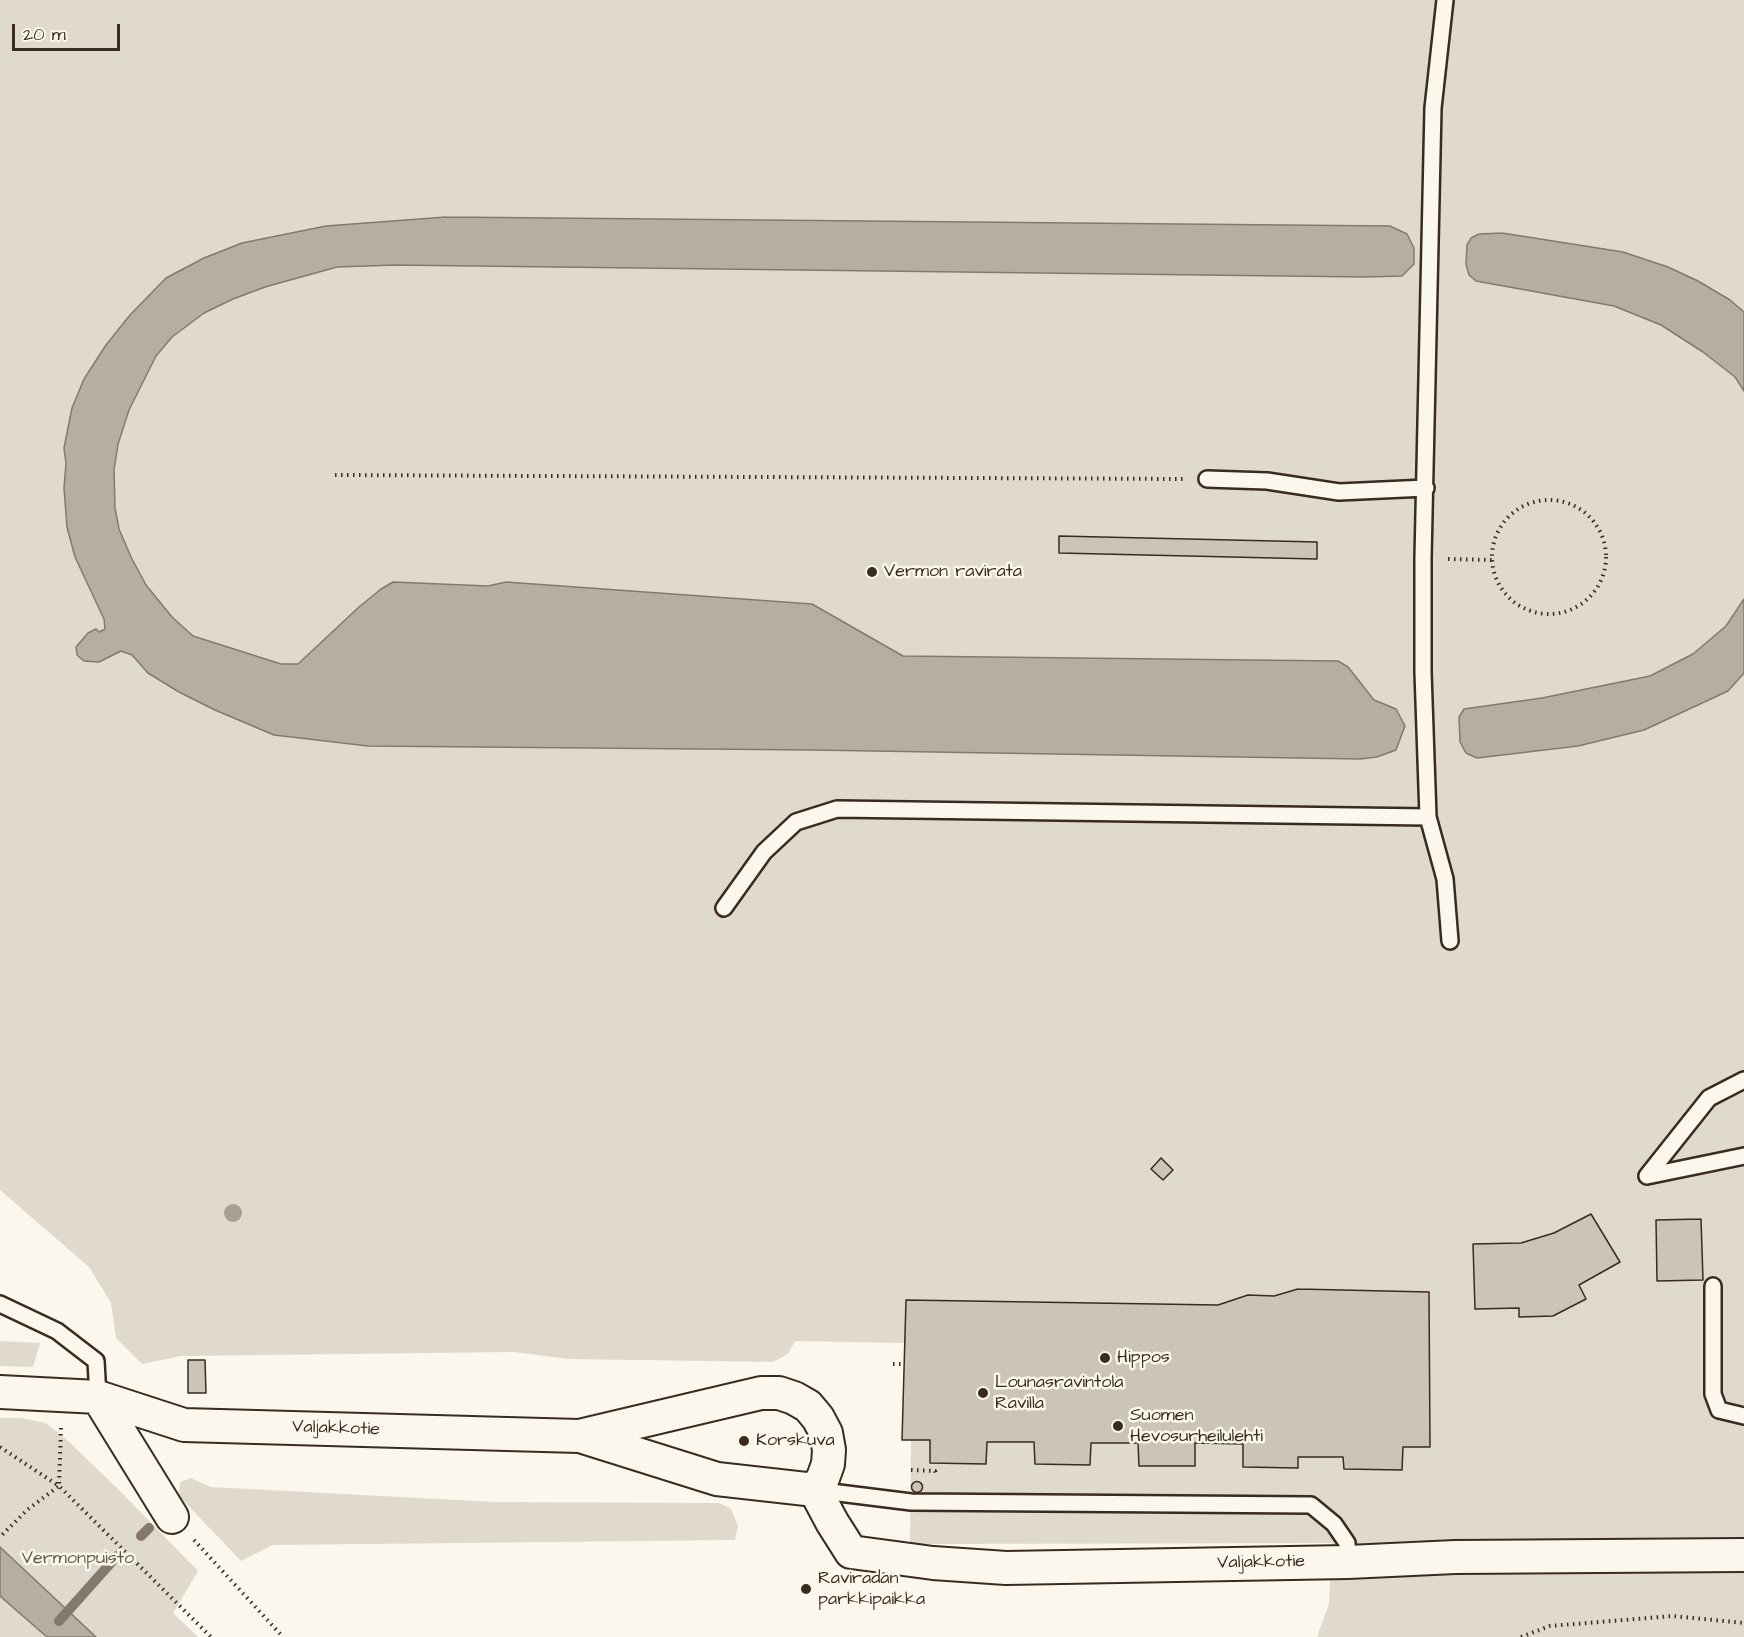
<!DOCTYPE html>
<html>
<head>
<meta charset="utf-8">
<style>
	body { margin:0 }
	#map { position:relative; width:1744px; height:1637px; overflow:hidden; background:#fbf7ec; font-family:"Architects Daughter",sans-serif }
	canvas { display:block }
	.scale { position:absolute; left:12px; top:24px; width:108px; height:27px; box-sizing:border-box; border:3px solid #3b2a1e; border-top:0; padding-left:8px; font-size:18px; line-height:21px; white-space:nowrap; color:#3b2a1e; -webkit-text-stroke:4px #fbf7ec; paint-order:stroke }
</style>
</head>
<body>
<div id="map">
<canvas width="1744" height="1637"></canvas>
<div class="scale">20 m</div>
</div>
<script>
const ctx = document.querySelector('canvas').getContext('2d');
ctx.lineJoin = 'round';
function fill(path, color) {
  ctx.fillStyle = color;
  ctx.fill(path, 'evenodd');
}
function shape(rows) {
  const path = new Path2D();
  for (const r of rows) {
    if (r.length === 3) {
      path.moveTo(r[0] + r[2], r[1]);
      path.arc(r[0], r[1], r[2], 0, 2 * Math.PI);
      continue;
    }
    path.moveTo(r[0], r[1]);
    for (let i = 2; i < r.length; i += 2) path.lineTo(r[i], r[i + 1]);
  }
  return path;
}
function trace(path, color, width, dash) {
  ctx.strokeStyle = color;
  ctx.lineWidth = width;
  ctx.lineCap = dash ? 'butt' : 'round';
  ctx.setLineDash(dash || []);
  ctx.stroke(path);
}
function write(font, color, halo, rows, align = 'center') {
  ctx.font = font + ' "Architects Daughter",sans-serif';
  ctx.lineWidth = 5;
  ctx.setLineDash([]);
  ctx.textBaseline = 'middle';
  ctx.strokeStyle = halo;
  ctx.fillStyle = color;
  for (const [text, x, y, turn = 0] of rows) {
    ctx.save();
    ctx.translate(x, y);
    ctx.rotate((+turn || 0) * Math.PI / 180);
    ctx.textAlign = isNaN(turn) ? turn : align;
    if (halo) ctx.strokeText(text, 0, 0);
    ctx.fillText(text, 0, 0);
    ctx.restore();
  }
}
fill(shape([
	[0,0,1744,0,1744,1637,1317,1637,1329,1604,1332,1543,910,1544,911,1440,905,1343,795,1341,788,1354,773,1362,569,1359,513,1352,181,1356,142,1364,116,1338,111,1303,89,1267,0,1190],
	[0,1341,40,1343,33,1367,0,1366],
	[0,1418,21,1418,46,1423,66,1439,120,1491,198,1571,173,1613,198,1637,0,1637],
	[191,1478,211,1487,495,1502,719,1503,731,1509,738,1526,735,1540,273,1545,241,1561,179,1496,180,1482]
]), '#dfd9ce');
const water = shape([
	[446,217,1390,226,1407,234,1414,248,1414,264,1402,276,1365,277,395,265,337,267,265,287,233,299,204,313,172,337,156,356,129,410,118,444,114,470,115,508,119,529,131,557,146,585,172,617,193,636,281,664,298,664,359,607,381,589,393,582,488,586,506,582,812,604,903,656,1338,661,1348,667,1374,700,1396,709,1405,726,1396,750,1377,757,1360,759,812,750,368,746,274,735,215,710,179,692,148,673,132,655,121,651,99,662,84,661,77,655,76,647,88,633,96,629,99,632,105,629,104,619,75,557,67,527,64,488,66,463,64,448,72,408,84,379,106,345,130,315,166,278,204,258,242,243,326,226,446,217],
	[1502,233,1623,252,1668,267,1698,281,1730,300,1744,312,1744,391,1735,377,1703,352,1661,325,1614,306,1476,281,1469,275,1466,264,1467,245,1471,238,1479,234,1502,233],
	[1744,599,1744,673,1728,691,1644,730,1578,746,1477,758,1466,753,1460,742,1459,717,1464,709,1542,698,1650,676,1693,654,1726,626,1744,599],
	[0,1547,96,1637,47,1637,0,1596,0,1547]
]);
fill(water, '#b6aea2');
trace(water, '#85796d', 1.5);
trace(shape([
	[141,1536,149,1528],
	[59,1621,117,1556]
]), '#85796d', 10);
const building = shape([
	[1059,536,1317,542,1317,559,1059,553,1059,536],
	[1161,1158,1173,1170,1163,1180,1151,1169,1161,1158],
	[1591,1214,1620,1262,1579,1285,1586,1299,1553,1316,1519,1317,1519,1308,1475,1309,1473,1244,1521,1243,1554,1233,1591,1214],
	[1701,1219,1703,1280,1657,1281,1656,1220,1701,1219],
	[1298,1289,1429,1292,1430,1447,1403,1447,1402,1470,1344,1469,1343,1457,1298,1457,1298,1468,1243,1467,1243,1444,1195,1443,1195,1466,1139,1466,1138,1443,1091,1443,1090,1465,1035,1464,1034,1442,987,1442,986,1464,930,1463,930,1440,902,1440,906,1300,1218,1305,1248,1295,1274,1296,1298,1289],
	[188,1360,205,1360,206,1393,188,1393,188,1360],
	[917,1487,5.5]
]);
fill(building, '#ccc4b9');
trace(building, '#3b2a1e', 1.5);
const service = shape([
	[1445,0,1433,108,1423,558,1423,672,1428,817,1445,879,1450,941],
	[1207,479,1267,481,1339,492,1426,488],
	[724,908,764,852,796,822,837,809,1428,817],
	[1647,1176,1709,1098,1744,1080],
	[1647,1176,1744,1156],
	[1713,1286,1713,1394,1719,1410,1744,1416],
	[0,1304,57,1331,96,1361,98,1397],
	[815,1490,911,1502,1311,1505,1334,1524,1347,1543,1348,1562]
]);
const minor = shape([
	[0,1392,98,1397,184,1425,579,1436,761,1393,779,1393,794,1398,808,1406,818,1418,826,1433,829,1450,828,1464,823,1478,815,1490,832,1522,851,1552,933,1563,1006,1568,1348,1562,1455,1557,1744,1555],
	[98,1397,172,1517],
	[580,1436,717,1479,815,1490]
]);
trace(service, '#3b2a1e', 20);
trace(minor, '#3b2a1e', 36);
trace(shape([
	[335,475,1183,479],
	[1549,557,57],
	[1448,559,1492,560],
	[893,1364,904,1364],
	[61,1428,59,1486,211,1637],
	[0,1447,59,1486,27,1510,0,1537],
	[911,1470,935,1471,937,1476],
	[194,1540,283,1637],
	[1521,1637,1550,1626,1673,1616,1744,1623]
]), '#3b2a1e', 4, [1.5, 4.5]);
trace(service, '#fbf7ec', 15);
trace(minor, '#fbf7ec', 32);
ctx.fillStyle = '#a89e93';
for (const [x, y] of [
	[233,1213]
]) {
  ctx.beginPath();
  ctx.arc(x, y, 9, 0, 2 * Math.PI);
  ctx.fill();
}
for (const [x, y, r, color] of [
	[872,572,6,"#3b2a1e"],
	[1105,1358,6,"#3b2a1e"],
	[983,1393,6,"#3b2a1e"],
	[1118,1426,6,"#3b2a1e"],
	[744,1441,6,"#3b2a1e"],
	[806,1589,6,"#3b2a1e"]
]) {
  const dot = new Path2D();
  dot.arc(x, y, r, 0, 2 * Math.PI);
  ctx.fillStyle = color;
  ctx.fill(dot);
  trace(dot, '#fbf7ec', 2);
}
write('18px', '#3b2a1e', '#fbf7ec', [
	["Vermon ravirata",884,572],
	["Hippos",1117,1358],
	["Lounasravintola",995,1383],
	["Ravilla",995,1404],
	["Suomen",1130,1416],
	["Hevosurheilulehti",1130,1437],
	["Korskuva",756,1441],
	["Raviradan",818,1579],
	["parkkipaikka",818,1600]
], 'left');
write('18px', '#3b2a1e', '#fbf7ec', [
	["Valjakkotie",336,1429,2],
	["Valjakkotie",1261,1563,-1]
]);
write('18px', '#64564a', '#fbf7ec', [
	["Vermonpuisto",78,1559]
]);
</script>
</body>
</html>
